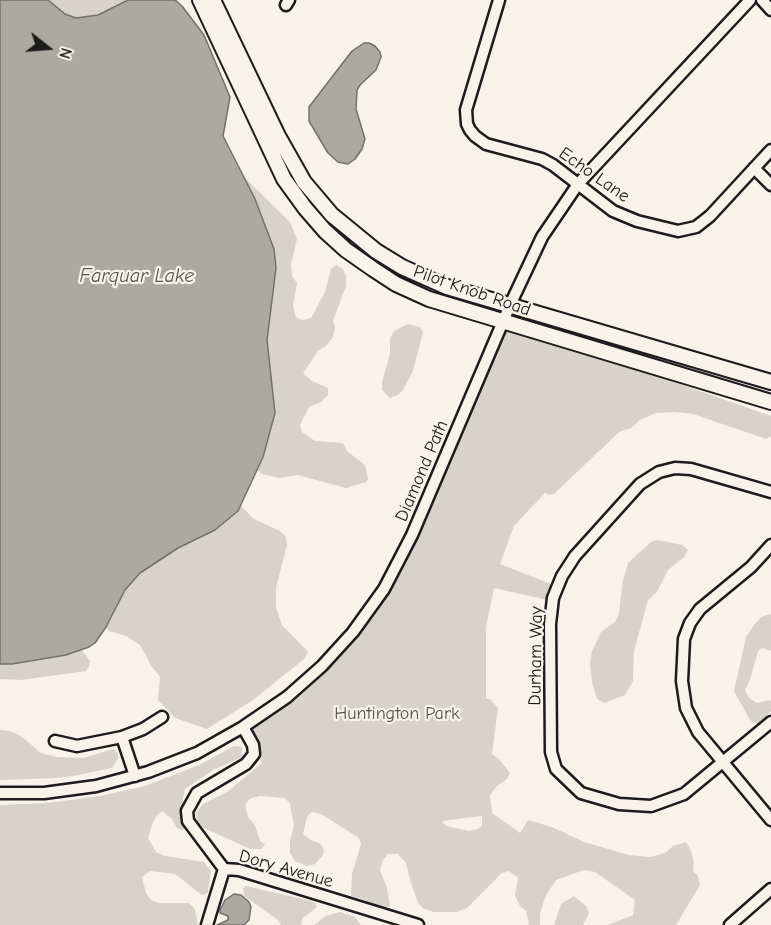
<!DOCTYPE html>
<html>
<head>
<meta charset="utf-8">
<style>
	body { margin:0 }
	#map { position:relative; width:771px; height:925px; overflow:hidden; background:#f7f3e8; font-family:"Comic Neue",sans-serif }
	canvas { display:block }
	.north { position:absolute; left:18px; top:18px; width:60px; height:60px; -webkit-text-stroke:4px #f7f3e8; paint-order:stroke; rotate:107deg; font-size:16px; font-weight:700; line-height:24px; text-align:center; color:#1c1c1c }
	.north::after { content:''; display:block; margin:auto; width:21px; height:27px; background:#1c1c1c; clip-path:polygon(50% 0,100% 100%,50% 72%,0 100%) }
</style>
</head>
<body>
<div id="map">
<canvas width="771" height="925"></canvas>
<div class="north">N</div>
</div>
<script>
const ctx = document.querySelector('canvas').getContext('2d');
ctx.lineJoin = 'round';
function fill(path, color) {
  ctx.fillStyle = color;
  ctx.fill(path, 'evenodd');
}
function shape(rows) {
  const path = new Path2D();
  for (const r of rows) {
    path.moveTo(r[0], r[1]);
    for (let i = 2; i < r.length; i += 2) path.lineTo(r[i], r[i + 1]);
  }
  return path;
}
function trace(path, color, width, dash) {
  ctx.strokeStyle = color;
  ctx.lineWidth = width;
  ctx.lineCap = dash ? 'butt' : 'round';
  ctx.setLineDash(dash || []);
  ctx.stroke(path);
}
function write(font, color, halo, rows, align = 'center') {
  ctx.font = font + ' "Comic Neue",sans-serif';
  ctx.lineWidth = 4.5;
  ctx.setLineDash([]);
  ctx.textBaseline = 'middle';
  ctx.strokeStyle = halo;
  ctx.fillStyle = color;
  for (const [text, x, y, turn = 0] of rows) {
    ctx.save();
    ctx.translate(x, y);
    ctx.rotate((+turn || 0) * Math.PI / 180);
    ctx.textAlign = isNaN(turn) ? turn : align;
    if (halo) ctx.strokeText(text, 0, 0);
    ctx.fillText(text, 0, 0);
    ctx.restore();
  }
}
fill(shape([
	[48,0,128,0,100,14,76,18,65,14],
	[242,175,290,222,297,239,291,264,292,276,297,283,293,306,296,317,302,320,311,318,325,292,331,269,336,265,343,269,346,276,346,286,333,321,335,328,333,337,326,346,318,351,303,373,312,381,328,388,328,395,321,402,309,407,300,425,302,432,315,441,343,443,347,451,365,465,368,479,366,482,346,488,298,475,279,478,262,474,257,470,275,413,267,340,276,268,274,249,255,199],
	[507,314,667,359,654,375,771,416,771,436,766,439,693,414,675,412,656,413,640,420,631,428,619,432,554,494,549,495,545,493,514,526,500,564,556,586,552,601,494,588,486,627,486,699,490,699,498,708,492,754,499,759,510,773,507,779,497,786,490,795,492,813,520,833,528,820,552,827,584,842,629,855,650,857,665,853,673,846,686,842,691,851,694,862,693,871,698,876,700,885,676,925,608,925,633,915,635,900,595,872,584,870,556,880,545,897,540,914,540,925,529,925,526,911,520,906,515,896,518,878,509,871,502,873,467,908,457,912,434,912,424,909,418,903,410,880,406,863,398,854,388,854,383,860,380,870,387,888,390,906,381,909,365,900,351,896,352,874,361,844,359,838,323,815,313,812,310,813,307,817,303,834,311,840,321,844,324,850,323,855,315,864,307,866,295,861,290,853,290,841,294,826,290,803,284,798,260,796,251,798,245,804,248,817,255,825,260,841,265,844,262,849,250,849,204,828,197,822,196,813,203,804,227,792,262,763,245,727,339,645,388,579],
	[482,816,482,825,478,829,469,831,446,826,442,821],
	[408,324,420,327,423,332,413,371,403,390,398,395,390,398,382,390,382,382,390,354,390,338,394,331],
	[241,506,254,519,280,531,286,537,287,545,276,588,276,608,282,625,308,652,304,659,253,700,207,729,175,718,158,700,160,677,152,667,140,645,126,636,109,631,106,628,125,590,140,573,178,547,215,530,238,511],
	[657,540,682,545,688,550,684,557,668,570,657,592,648,600,634,651,633,681,625,695,604,703,597,699,592,683,590,663,592,651,601,632,615,622,619,613,623,580,628,563,651,542],
	[771,614,771,651,762,648,758,651,750,680,745,690,749,698,757,703,769,700,771,702,771,711,759,725,750,720,734,691,746,637,754,625,761,617],
	[82,650,90,661,89,667,86,671,21,680,0,679,0,664,12,664,65,655],
	[0,730,10,731,21,736,41,753,57,757,84,758,113,749,118,753,118,759,112,768,78,775,58,778,0,780],
	[234,746,242,747,242,757,213,770,185,789,183,797,183,817,186,828,182,830,177,828,172,819,162,811,157,815,153,822,148,838,156,852,165,856,204,862,211,871,208,893,202,895,175,874,150,871,142,877,146,893,151,900,158,903,189,903,195,909,198,925,0,925,0,805,48,803,100,796,145,786,199,765],
	[246,886,311,901,315,903,317,907,303,918,301,925,281,925,278,920,244,896,243,888],
	[574,896,586,906,589,913,583,925,554,925,561,904],
	[340,912,355,917,361,925,314,925,326,916]
]), '#d7d3cb');
const water = shape([
	[0,0,48,0,65,14,76,18,98,15,128,0,175,0,182,6,204,35,230,97,223,136,255,199,274,249,276,268,267,340,275,413,263,457,238,511,215,530,178,548,140,573,125,590,106,627,95,643,89,647,66,655,12,664,0,664,0,0],
	[364,43,369,43,375,46,380,52,381,57,376,70,360,85,357,90,356,109,365,139,362,149,355,159,348,164,338,162,328,153,309,121,309,107,352,51,364,43],
	[234,894,241,895,249,902,251,907,249,920,244,925,217,925,228,920,228,916,220,913,220,910,225,900,234,894]
]);
fill(water, '#aca9a2');
trace(water, '#72716c', 1.5);
const minor = shape([
	[499,0,466,110,467,124,470,130,475,136,486,144,542,159,553,165,613,211,637,221,678,231,696,227,710,216,771,150],
	[762,0,771,10],
	[286,5,289,0],
	[754,168,771,185],
	[771,492,691,469,675,468,659,472,640,484,575,556,562,576,553,598,550,624,551,752,556,769,581,793,619,804,651,806,684,794,771,722],
	[771,545,751,567,700,609,690,623,684,639,682,681,686,708,698,732,771,820],
	[243,727,253,745,254,754,246,764,197,793,187,811,188,821,224,869,239,870,418,925],
	[122,737,135,776],
	[55,741,77,746,122,737,143,729,162,717],
	[0,793,44,793,96,786,148,772,197,753,243,727,287,697,322,666,353,632,384,589,412,535,510,305,542,237,578,184,750,0],
	[207,925,224,869],
	[730,925,771,889]
]);
const major = shape([
	[200,0,284,179,305,208,325,231,346,250,373,269,396,284,429,299,771,402],
	[213,0,278,136,304,182,332,215,376,251,402,267,447,287,771,382]
]);
trace(minor, '#1c1c1c', 15);
trace(major, '#1c1c1c', 18);
trace(minor, '#f7f3e8', 10);
trace(major, '#f7f3e8', 14);
write('18px', '#1c1c1c', '#f7f3e8', [
	["Echo Lane",594,175,35],
	["Pilot Knob Road",472,291,19],
	["Diamond Path",422,471,-67],
	["Durham Way",536,656,-89],
	["Dory Avenue",286,869,16]
]);
write('18px', '#545351', '#f7f3e8', [
	["Huntington Park",397,714]
]);
write('italic 20px', '#565452', '#f7f3e8', [
	["Farquar Lake",137,276]
]);
</script>
</body>
</html>
